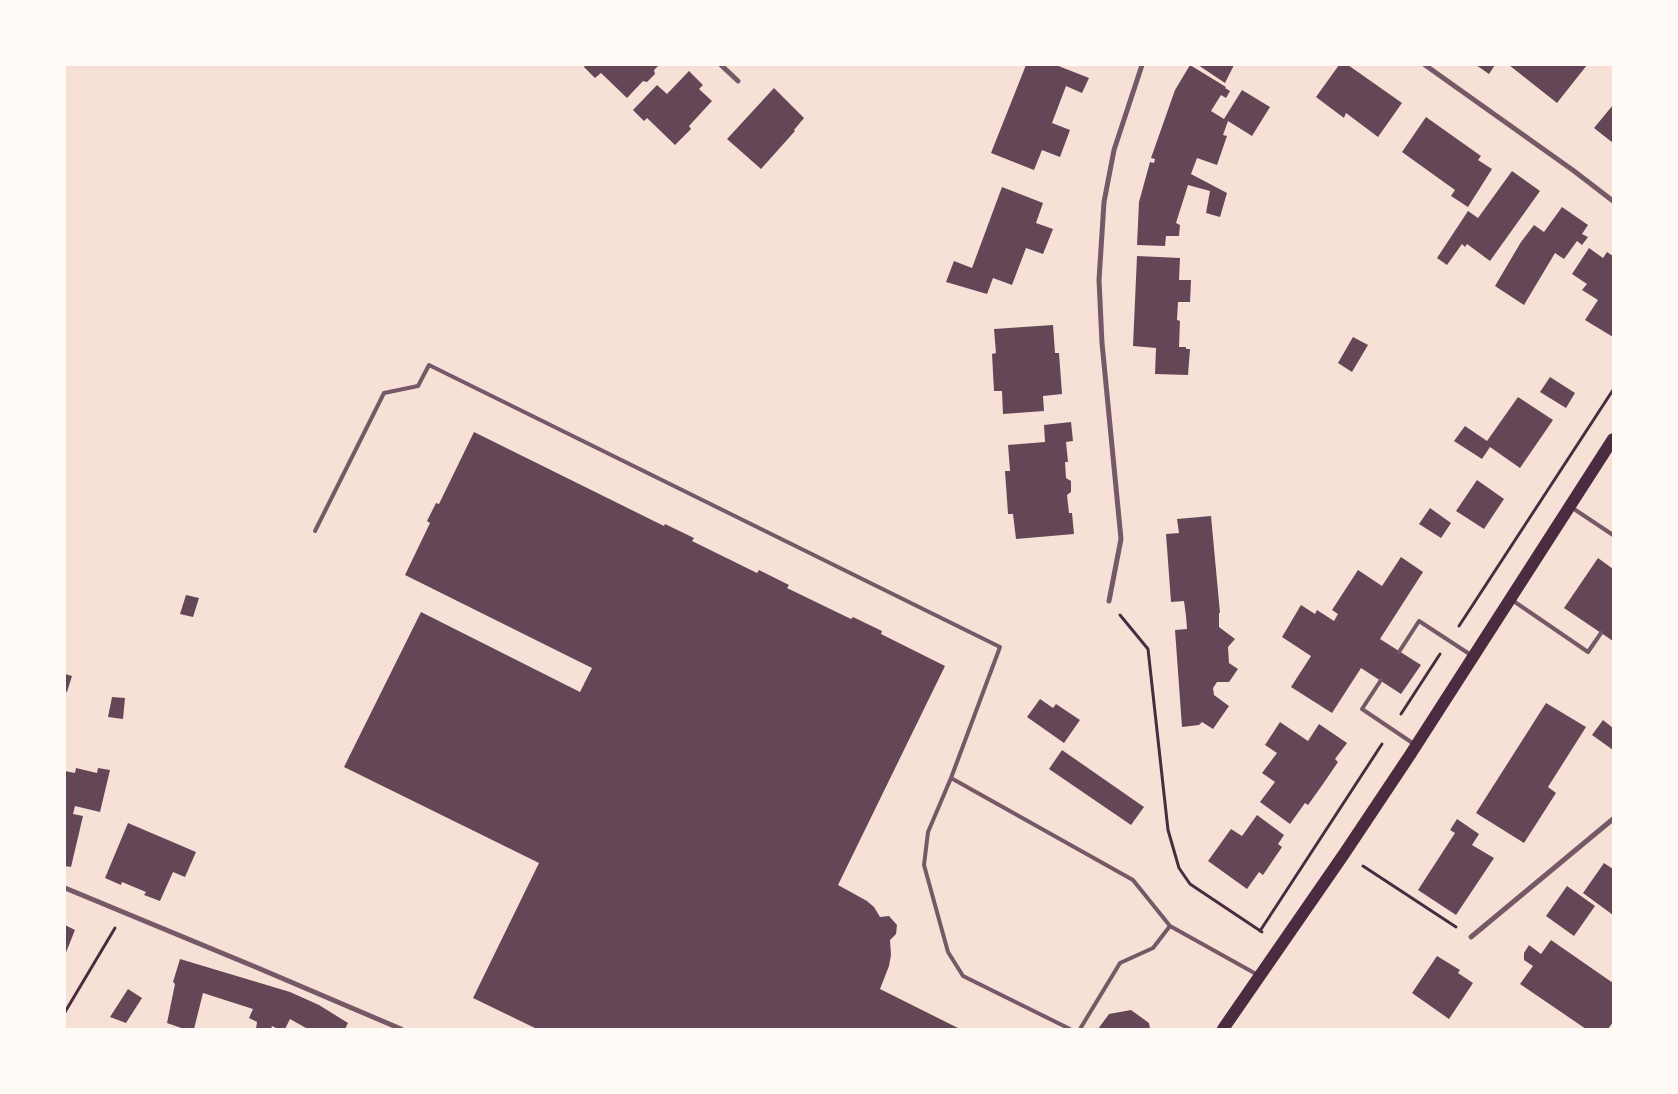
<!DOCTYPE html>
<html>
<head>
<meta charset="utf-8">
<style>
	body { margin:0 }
	#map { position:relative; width:1678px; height:1094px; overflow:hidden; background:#f7e1d7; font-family:"Zilla Slab",serif }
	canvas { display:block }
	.frame { position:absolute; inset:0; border:66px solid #fffaf5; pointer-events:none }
</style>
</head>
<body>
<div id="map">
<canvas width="1678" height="1094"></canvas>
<div class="frame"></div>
</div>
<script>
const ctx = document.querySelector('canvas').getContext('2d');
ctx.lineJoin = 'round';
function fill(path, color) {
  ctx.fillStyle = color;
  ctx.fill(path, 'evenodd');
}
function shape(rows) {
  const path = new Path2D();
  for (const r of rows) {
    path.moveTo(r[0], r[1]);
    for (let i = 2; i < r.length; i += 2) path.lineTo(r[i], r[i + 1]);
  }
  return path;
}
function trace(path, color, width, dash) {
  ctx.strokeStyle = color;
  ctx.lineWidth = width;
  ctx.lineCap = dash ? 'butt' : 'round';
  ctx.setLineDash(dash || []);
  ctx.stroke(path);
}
fill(shape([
	[585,65,659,65,654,70,655,74,647,82,643,81,627,98,601,73,595,78,584,67],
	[1026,65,1056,65,1089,78,1082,93,1066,86,1052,123,1070,130,1060,157,1042,150,1034,170,991,153],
	[1190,65,1226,87,1225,88,1230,91,1226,98,1221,95,1211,111,1224,119,1242,90,1270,107,1252,136,1228,121,1223,135,1227,136,1217,165,1197,158,1191,174,1227,193,1220,217,1206,213,1210,191,1188,185,1176,223,1180,225,1179,236,1166,236,1165,246,1137,245,1139,202,1150,162,1154,163,1155,159,1151,158,1175,90],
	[1198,65,1234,65,1225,83],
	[1339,65,1348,65,1402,103,1378,137,1346,113,1344,118,1316,97],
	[1476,65,1495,65,1489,74],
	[1509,65,1587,65,1557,103],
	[689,71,703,85,699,89,712,101,689,126,691,129,675,145,647,118,644,121,633,110,657,85,667,94],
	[774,88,804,118,794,130,795,131,761,169,727,139],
	[1613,105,1613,143,1594,128],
	[1426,117,1481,156,1478,160,1492,169,1468,207,1451,196,1455,190,1402,152],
	[1512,171,1540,191,1490,261,1467,244,1465,247,1462,244,1447,265,1437,258,1468,211,1478,218],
	[1002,187,1043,203,1036,223,1053,229,1043,254,1026,248,1012,285,993,278,987,294,946,282,954,261,972,268],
	[1562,207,1588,225,1582,234,1588,237,1582,245,1577,241,1564,259,1555,253,1524,305,1495,286,1521,242,1534,225,1544,232],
	[1589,248,1603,258,1607,252,1613,256,1613,337,1585,320,1598,300,1582,290,1587,284,1572,274],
	[1137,256,1180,258,1179,280,1191,280,1190,302,1178,302,1177,320,1180,321,1179,347,1186,347,1186,349,1190,349,1188,375,1155,374,1156,348,1133,346],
	[1053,325,1055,353,1059,353,1062,394,1043,396,1044,411,1003,414,1002,391,994,391,992,354,996,353,994,329],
	[1353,337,1368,345,1352,372,1338,363],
	[1550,377,1575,393,1566,408,1540,392],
	[1518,397,1553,420,1520,468,1490,447,1482,459,1454,441,1465,426,1487,441],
	[1071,422,1073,441,1066,442,1068,462,1065,462,1066,478,1071,481,1071,492,1067,495,1069,513,1072,513,1074,534,1016,539,1013,514,1008,514,1005,471,1010,471,1008,445,1045,442,1044,425],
	[474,432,664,526,665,524,694,538,692,541,757,573,759,570,789,585,787,588,851,619,853,617,882,631,881,634,945,666,838,885,867,901,874,907,880,917,889,916,897,925,896,934,890,940,891,955,889,966,880,989,960,1029,537,1029,473,998,539,863,344,767,421,612,580,692,592,668,405,575,430,523,427,521,436,503,439,504],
	[1477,480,1504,499,1484,529,1456,511],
	[1430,508,1451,523,1441,538,1419,524],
	[1211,516,1220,613,1219,613,1219,627,1235,639,1228,647,1229,663,1238,669,1229,682,1217,682,1213,688,1214,695,1229,706,1213,729,1202,722,1199,725,1182,727,1175,630,1187,629,1186,616,1184,601,1171,602,1166,534,1179,533,1177,519],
	[1401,557,1423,572,1380,639,1421,665,1401,694,1361,668,1332,713,1291,687,1311,656,1282,637,1301,605,1315,614,1317,610,1334,621,1338,614,1332,610,1358,570,1382,586],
	[1598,558,1613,569,1613,641,1564,608],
	[186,595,199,598,193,617,180,614],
	[65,674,72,676,67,692,65,691],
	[112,697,125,698,123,719,108,717],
	[1040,699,1053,708,1056,704,1080,720,1064,743,1027,717],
	[1546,703,1586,727,1548,787,1556,793,1524,843,1476,813],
	[1603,720,1613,728,1613,750,1592,735],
	[1280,722,1308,741,1319,724,1347,743,1335,759,1338,762,1323,784,1308,805,1305,803,1290,824,1260,802,1275,782,1262,773,1277,753,1265,745],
	[1062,750,1144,807,1131,825,1049,769],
	[76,768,97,773,98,768,110,770,100,812,75,806,73,814,83,816,71,867,65,866,65,771,75,773],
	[1257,815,1284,835,1278,844,1282,847,1263,875,1259,872,1247,889,1208,861,1231,829,1242,836],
	[1457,819,1479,834,1472,845,1494,858,1456,915,1418,890,1455,833,1450,830],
	[128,823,196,852,185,877,173,872,160,901,144,895,146,892,122,882,121,885,105,878],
	[1604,863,1613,869,1613,915,1583,893],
	[1567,886,1595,906,1574,936,1546,916],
	[65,925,75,930,65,955],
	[1551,940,1613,983,1613,1022,1608,1029,1586,1029,1520,984,1533,966,1524,960,1524,953,1529,945,1541,954],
	[1437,956,1460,970,1458,973,1473,983,1449,1019,1412,993],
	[180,959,290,992,319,1005,348,1023,345,1029,305,1029,306,1028,290,1019,285,1029,278,1029,272,1026,271,1029,256,1029,257,1022,249,1018,253,1009,203,993,194,1029,184,1029,167,1023,175,984,173,982],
	[128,989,142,998,126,1023,110,1017],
	[1131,1010,1149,1023,1150,1029,1098,1029,1109,1014]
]), '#644757');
trace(shape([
	[1120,615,1148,649,1168,830,1179,868,1190,884,1262,932],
	[1459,626,1613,390],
	[1401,714,1440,654],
	[1363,866,1456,927],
	[1260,931,1382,744],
	[65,1012,115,928]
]), '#4a2c40', 3);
trace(shape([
	[1571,507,1613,535],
	[315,531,384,393,418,386,429,365,1000,647,951,778,1133,880,1170,926,1258,975],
	[1512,600,1588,652,1601,633],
	[1399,652,1419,621,1471,655],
	[1381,680,1362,709,1414,744],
	[951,778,928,832,924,865,948,952,963,976,1070,1029],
	[1080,1029,1120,963,1153,948,1170,926]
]), '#755966', 4);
trace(shape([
	[721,65,738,81],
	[1425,65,1574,171,1613,201],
	[1109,601,1121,539,1102,343,1099,280,1104,202,1114,150,1142,65],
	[65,888,258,968,401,1029],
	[1471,937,1613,819]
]), '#755966', 5);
trace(shape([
	[1223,1029,1344,854,1410,755,1613,439]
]), '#4a2c40', 12);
</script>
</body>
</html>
